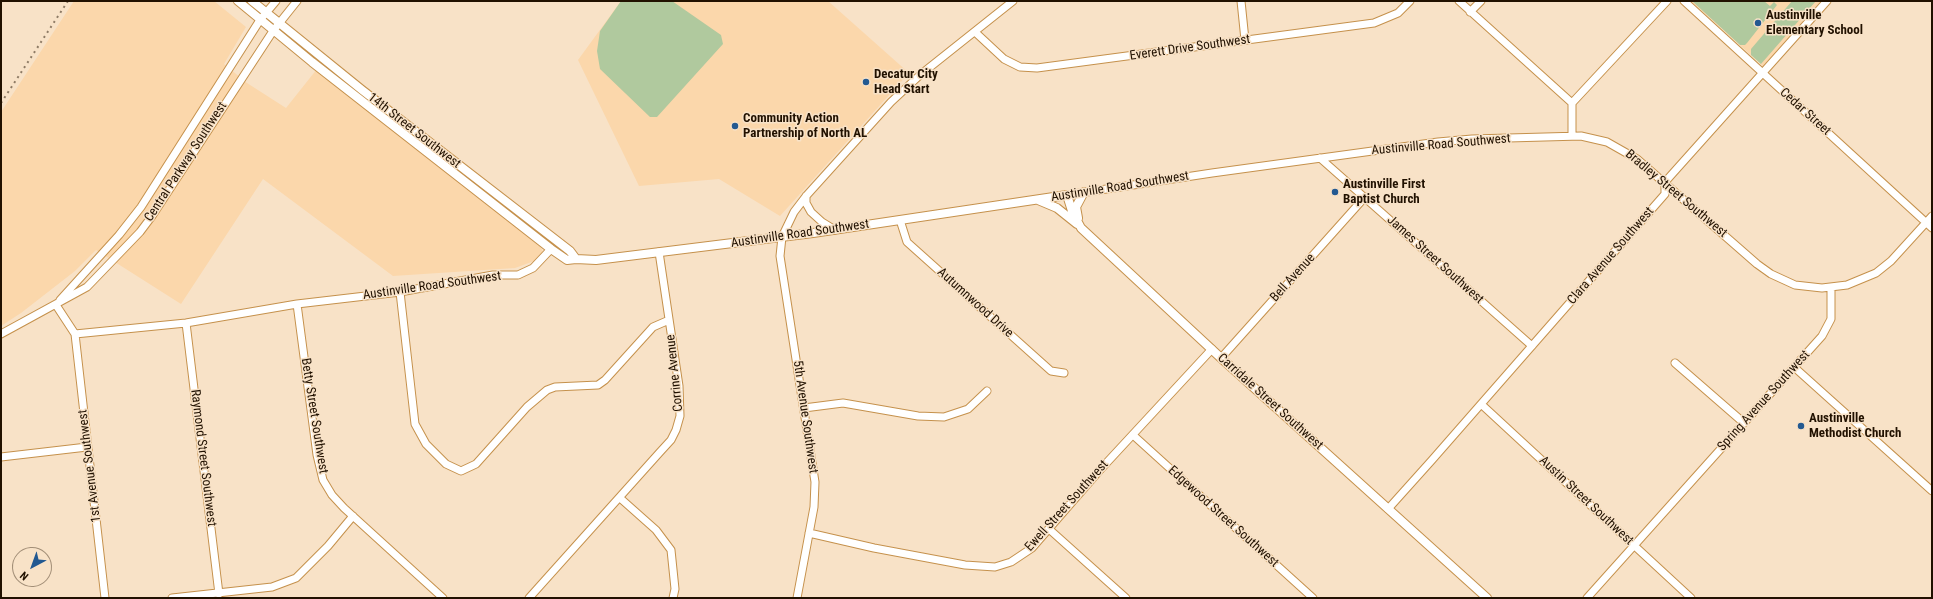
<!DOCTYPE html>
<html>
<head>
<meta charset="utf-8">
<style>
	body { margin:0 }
	#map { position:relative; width:1933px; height:599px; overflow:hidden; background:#f8e2c7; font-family:"Roboto Condensed",sans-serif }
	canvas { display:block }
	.frame { position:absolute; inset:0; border:2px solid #211100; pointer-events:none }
	.north { position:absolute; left:12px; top:547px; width:40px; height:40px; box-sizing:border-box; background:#f8e2c7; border:1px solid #a28e77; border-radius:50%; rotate:221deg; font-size:11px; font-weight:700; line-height:16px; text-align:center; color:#211100 }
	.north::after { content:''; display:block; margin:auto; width:14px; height:18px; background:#235991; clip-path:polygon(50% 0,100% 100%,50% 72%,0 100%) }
</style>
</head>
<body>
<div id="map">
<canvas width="1933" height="599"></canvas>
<div class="frame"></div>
<div class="north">N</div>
</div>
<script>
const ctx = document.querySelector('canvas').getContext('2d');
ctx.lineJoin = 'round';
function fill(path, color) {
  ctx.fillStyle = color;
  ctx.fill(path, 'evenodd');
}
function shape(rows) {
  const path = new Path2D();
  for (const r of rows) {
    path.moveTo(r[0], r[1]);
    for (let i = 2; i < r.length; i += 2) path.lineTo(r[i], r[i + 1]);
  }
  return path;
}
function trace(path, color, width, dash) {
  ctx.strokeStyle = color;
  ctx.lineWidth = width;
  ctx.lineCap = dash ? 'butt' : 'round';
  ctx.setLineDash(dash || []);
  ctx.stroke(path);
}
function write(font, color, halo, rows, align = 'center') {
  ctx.font = font + ' "Roboto Condensed",sans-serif';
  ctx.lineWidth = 3;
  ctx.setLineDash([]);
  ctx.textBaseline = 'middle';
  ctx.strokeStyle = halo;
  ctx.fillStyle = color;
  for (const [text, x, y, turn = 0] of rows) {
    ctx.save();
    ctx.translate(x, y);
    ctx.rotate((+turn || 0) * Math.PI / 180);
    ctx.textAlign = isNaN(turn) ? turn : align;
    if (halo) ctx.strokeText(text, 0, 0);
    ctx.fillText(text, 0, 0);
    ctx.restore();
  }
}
fill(shape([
	[74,1,214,1,246,27,224,64,247,83,286,108,317,69,540,245,545,257,515,268,393,276,263,179,181,304,96,250,75,271,21,313,1,326,1,112],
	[621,1,828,1,909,73,780,216,719,179,639,186,578,60],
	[1691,1,1821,1,1763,66]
]), '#fbd7ab');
fill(shape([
	[621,1,672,1,721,35,723,44,657,117,650,117,600,69,597,51,600,31],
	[1692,1,1764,1,1770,6,1774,2,1777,5,1747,43,1745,45,1740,45],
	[1792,1,1816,1,1761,64,1751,55,1751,49]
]), '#b0c99e');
const minor = shape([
	[1241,1,1245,40],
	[1459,1,1572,103,1572,135],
	[1684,1,1932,228],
	[1470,12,1481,1],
	[975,32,1004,59,1020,67,1037,68,1374,23,1398,13,1410,1],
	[1572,103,1667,1],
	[1320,158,1532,346],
	[1067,195,1212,173,1438,142,1472,139,1581,136,1607,142,1637,159,1757,264,1771,274,1795,285,1822,288,1847,285,1876,273,1891,261,1932,216],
	[806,196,806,203,811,212,822,222,835,230],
	[900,220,907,242,1051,371,1064,373],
	[400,292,415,424,426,444,446,464,461,471,476,464,527,407,547,390,555,387,598,385,605,380,653,327,669,320],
	[60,300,119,235,141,207,260,20,276,1],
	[297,304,317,455,323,480,332,495,344,508,443,598],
	[56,305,75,334,105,598],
	[186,323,219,594],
	[1,334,87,287,140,232,152,216,273,31,297,1],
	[75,334,186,323,297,304,400,292,493,275,518,275,533,268,551,249],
	[1221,358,1365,197],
	[1675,363,1744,423],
	[1794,367,1932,491],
	[1481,404,1691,598],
	[804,408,843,403,918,416,944,417,968,409,987,391],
	[1133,435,1313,598],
	[1,457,87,447],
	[620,498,656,530,671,550,675,589,673,598],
	[1388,509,1432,460,1665,194,1665,182,1827,1],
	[1049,529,1126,598],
	[809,533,874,548,965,565,995,567,1011,562,1032,548,1099,471,1212,349],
	[172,598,272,587,296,578,328,546,353,516],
	[529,598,660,452,671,440,676,430,680,416,679,386,659,252],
	[797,598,814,507,815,482,780,256,782,237,794,212,807,195,891,102,920,75,1013,1],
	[1587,598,1822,336,1831,319,1831,288]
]);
const major = shape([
	[238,1,312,62,551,249,567,260,576,259,596,260,813,233,1067,195,1072,211,1081,228,1221,358,1487,598],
	[252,1,362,90,570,251,576,259],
	[1038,200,1057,208,1077,224],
	[1078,218,1076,207,1084,192]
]);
trace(minor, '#c5914c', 9);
trace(major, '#c5914c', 10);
trace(minor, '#fff', 7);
trace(major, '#fff', 8);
trace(shape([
	[1,103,68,1]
]), '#8d7a64', 2, [2, 4]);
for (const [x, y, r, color] of [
	[1758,23,4,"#235991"],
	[866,82,4,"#235991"],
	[735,126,4,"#235991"],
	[1335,192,4,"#235991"],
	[1801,426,4,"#235991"]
]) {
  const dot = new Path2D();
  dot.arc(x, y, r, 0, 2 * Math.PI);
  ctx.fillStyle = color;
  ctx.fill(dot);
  trace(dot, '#f8e2c7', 1.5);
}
write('bold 13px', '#211100', '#f8e2c7', [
	["Austinville",1766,16],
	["Elementary School",1766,31],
	["Decatur City",874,75],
	["Head Start",874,90],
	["Community Action",743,119],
	["Partnership of North AL",743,134],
	["Austinville First",1343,185],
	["Baptist Church",1343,200],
	["Austinville",1809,419],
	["Methodist Church",1809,434]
], 'left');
write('13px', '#211100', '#f8e2c7', [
	["Everett Drive Southwest",1190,48,-8],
	["Cedar Street",1805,112,42],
	["14th Street Southwest",414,131,38],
	["Austinville Road Southwest",1441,145,-5],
	["Central Parkway Southwest",186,162,-57],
	["Austinville Road Southwest",1120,187,-9],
	["Bradley Street Southwest",1676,194,40],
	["Austinville Road Southwest",800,234,-8],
	["Clara Avenue Southwest",1611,256,-49],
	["James Street Southwest",1435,260,42],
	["Bell Avenue",1293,278,-48],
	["Austinville Road Southwest",432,286,-8],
	["Autumnwood Drive",975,303,42],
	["Corrine Avenue",675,373,-96],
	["Spring Avenue Southwest",1764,401,-48],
	["Carridale Street Southwest",1270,402,42],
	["Betty Street Southwest",314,416,81],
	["5th Avenue Southwest",805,417,82],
	["Raymond Street Southwest",203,458,83],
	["1st Avenue Southwest",90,466,-97],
	["Austin Street Southwest",1586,501,43],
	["Ewell Street Southwest",1067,506,-48],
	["Edgewood Street Southwest",1223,517,42]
]);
</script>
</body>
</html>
